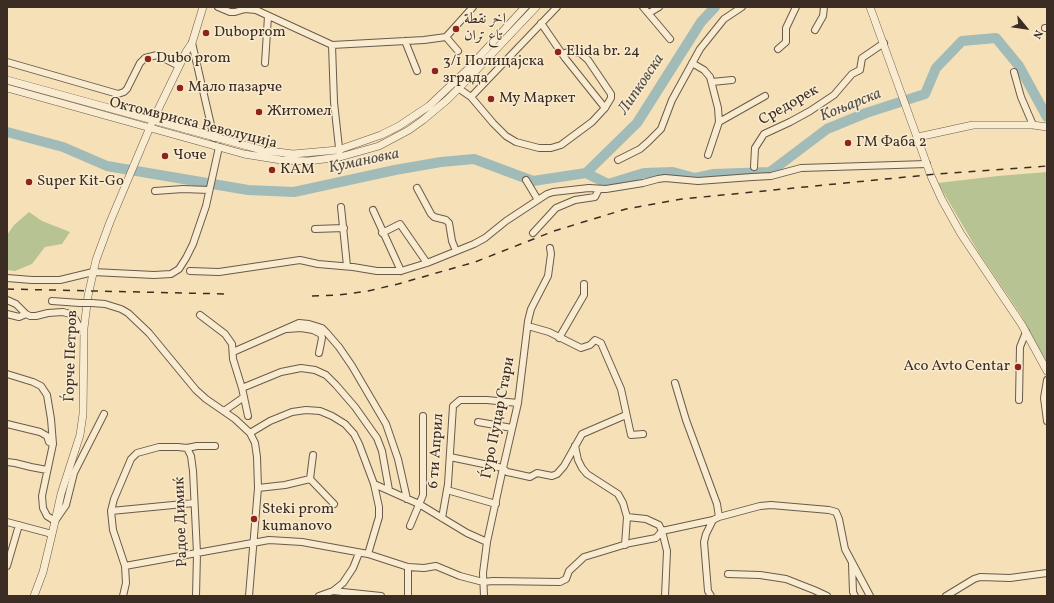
<!DOCTYPE html>
<html>
<head>
<meta charset="utf-8">
<style>
	body { margin:0 }
	#map { position:relative; width:1054px; height:603px; overflow:hidden; background:#f6e0b7; font-family:Vollkorn,serif }
	canvas { display:block }
	.frame { position:absolute; inset:0; border:8px solid #3c2d24; pointer-events:none }
	.north { position:absolute; left:1006px; top:8px; width:40px; height:40px; -webkit-text-stroke:3px #f9ebd0; paint-order:stroke; rotate:119deg; font-size:11px; font-weight:700; line-height:16px; text-align:center; color:#3c2d24 }
	.north::after { content:''; display:block; margin:auto; width:14px; height:18px; background:#3c2d24; clip-path:polygon(50% 0,100% 100%,50% 72%,0 100%) }
</style>
</head>
<body>
<div id="map">
<canvas width="1054" height="603"></canvas>
<div class="frame"></div>
<div class="north">N</div>
</div>
<script>
const ctx = document.querySelector('canvas').getContext('2d');
ctx.lineJoin = 'round';
function fill(path, color) {
  ctx.fillStyle = color;
  ctx.fill(path, 'evenodd');
}
function shape(rows) {
  const path = new Path2D();
  for (const r of rows) {
    path.moveTo(r[0], r[1]);
    for (let i = 2; i < r.length; i += 2) path.lineTo(r[i], r[i + 1]);
  }
  return path;
}
function trace(path, color, width, dash) {
  ctx.strokeStyle = color;
  ctx.lineWidth = width;
  ctx.lineCap = dash ? 'butt' : 'round';
  ctx.setLineDash(dash || []);
  ctx.stroke(path);
}
function write(font, color, halo, rows, align = 'center') {
  ctx.font = font + ' Vollkorn,Amiri,serif';
  ctx.lineWidth = 3;
  ctx.setLineDash([]);
  ctx.textBaseline = 'middle';
  ctx.strokeStyle = halo;
  ctx.fillStyle = color;
  for (const [text, x, y, turn = 0] of rows) {
    ctx.save();
    ctx.translate(x, y);
    ctx.rotate((+turn || 0) * Math.PI / 180);
    ctx.textAlign = isNaN(turn) ? turn : align;
    if (halo) ctx.strokeText(text, 0, 0);
    ctx.fillText(text, 0, 0);
    ctx.restore();
  }
}
fill(shape([
	[1047,172,1047,365,1021,315,979,253,938,183,998,176],
	[29,212,42,221,70,232,62,244,45,247,32,264,15,271,7,270,7,235,14,225]
]), '#b7c392');
trace(shape([
	[7,132,63,147,107,166,248,190,294,192,395,170,441,162,474,159,533,181,586,173],
	[586,173,608,184,644,173,673,172,695,178,714,174,770,172,827,129,866,113,925,94,936,68,962,41,996,38,1019,66,1047,117],
	[586,173,637,123,701,22,715,7]
]), '#a0bbb8', 10);
const minor = shape([
	[218,7,230,12,235,12,245,9,256,10,332,45,424,40,446,37,473,7],
	[643,7,670,39],
	[649,13,659,7],
	[541,23,565,58,605,108],
	[1045,28,1047,28],
	[815,30,823,16,824,7],
	[446,37,458,51],
	[405,41,417,71],
	[192,43,214,138],
	[332,45,334,102,340,157],
	[778,49,786,42,786,28,796,7],
	[7,62,118,94,124,92,127,89,140,63,145,58,157,55,179,66],
	[265,63,268,16],
	[692,63,704,70,710,77,718,108,719,122,708,155],
	[1014,72,1021,97,1033,125],
	[712,82,732,80],
	[458,88,471,97,557,7],
	[471,97,493,123,506,136,516,142,539,148,551,148,561,145,592,122,605,108,611,98,611,94,588,60,580,53,571,51,562,54],
	[719,122,765,96],
	[618,160,640,149,648,142,661,129,672,100,700,49,724,19,742,7],
	[754,167,755,148,764,134,790,122,810,111,834,95,852,74,860,70,862,58,884,43],
	[526,180,538,200],
	[417,188,431,214,434,217,446,220,449,223,452,241,456,251],
	[155,191,183,189,209,190],
	[341,207,347,266],
	[373,210,401,271],
	[315,229,344,228],
	[382,233,400,224,427,263],
	[533,233,556,208,575,200,595,197,599,189],
	[190,271,219,272,300,260,318,264,353,267,377,271,401,271,427,263,474,244,485,238,506,221,547,194,553,192,589,188,606,189,643,183,658,179,665,178,698,181,752,177,771,176,801,168,927,164],
	[7,278,32,280,60,280,93,272,154,275,171,274,179,269,186,258,193,244,206,206,219,147],
	[7,300,16,304,26,314,30,316,36,316,48,313,63,312,70,314,75,319,80,328,84,328],
	[52,301,80,303],
	[92,303,105,304,121,309,128,313,149,333,196,390,206,399,235,419,250,433,255,443,257,457,258,488,249,596],
	[7,314,19,317,26,314],
	[200,315,225,334,232,344,233,359,242,388,248,416],
	[528,326,549,332,581,348,590,345,595,340,601,343,621,389,631,435,643,434],
	[287,329,301,328,313,330,321,334,322,338,319,353],
	[559,338,584,295,584,284],
	[233,352,299,323,309,324,322,328,326,332,339,347,352,366,386,424,398,459,407,499],
	[7,374,33,382,41,386,47,395,51,419,53,444,42,496,43,508,47,516,55,521,66,505,74,473,104,414],
	[1047,380,1044,398,1047,421],
	[675,383,686,420,717,504,719,517,713,520,706,534,704,542,708,591,711,596],
	[242,388,281,372,301,368,315,370,326,375,336,385,355,407,377,438,382,451,389,490],
	[1019,400,1020,347,1026,332],
	[224,411,244,397],
	[478,422,512,428],
	[7,424,40,432,47,436,49,442,53,444],
	[250,433,270,421,292,412,306,410,320,411,332,416,345,424,354,434,359,444,374,484,379,507,379,517,368,554],
	[575,446,578,460,582,468,587,474,618,494,623,503,627,517,646,519,659,525,662,531,667,551,665,596],
	[187,448,191,456,193,471,197,553,196,596],
	[450,457,503,468,507,472,512,473,530,477,537,473,552,476,557,474,564,466,582,434,626,415],
	[7,462,15,463,31,467,47,470],
	[310,479,334,504],
	[374,484,419,504,467,533,487,542],
	[258,488,285,485,310,479,313,455],
	[447,490,496,504],
	[111,511,194,503],
	[719,517,760,506,771,505,829,510,836,512,839,519,845,549,870,596],
	[442,518,448,484,453,406,460,400,487,400,518,403],
	[7,522,52,534],
	[410,526,423,495,423,416],
	[625,545,627,517],
	[852,564,853,592,855,596],
	[7,566,19,525],
	[125,566,269,540,302,542,368,554,408,567,424,568,436,566,460,576,483,582,493,581,560,582,566,579,569,571,584,557,630,543,656,538,662,531,713,520],
	[728,574,760,575,786,579,814,590,827,596],
	[333,591,381,596],
	[123,596,126,583,125,566,113,530,111,511,114,499,131,459,137,453,159,447,178,447,187,448,197,446,215,446],
	[319,596,333,591,343,583,353,568,359,553],
	[408,596,408,567],
	[484,596,483,573,487,542,503,468,518,403,528,321,531,309,548,276,551,254,550,248],
	[946,596,974,579,980,577,1010,578,1047,573]
]);
const tertiary = shape([
	[870,7,931,176,942,200,961,234,1022,325,1047,371],
	[7,80,262,150,293,154,338,150,381,135,399,126,429,106,467,70,525,7],
	[7,88,244,154,281,160,308,161,340,157,379,146,409,130,423,120,447,100,466,81,536,7],
	[918,137,973,125,1033,125,1047,127],
	[34,596,43,572,53,530,61,494,80,435,83,414,84,328,88,296,96,260,110,222,153,120,186,52,192,43,203,7]
]);
trace(minor, '#6a5a49', 8);
trace(tertiary, '#6a5a49', 8);
trace(minor, '#f9ebd0', 6);
trace(tertiary, '#f9ebd0', 7);
trace(shape([
	[7,289,227,294],
	[312,296,339,295,368,291,398,284,475,262,554,231,626,209,682,199,937,174,1047,166]
]), '#3c2d24', 1.5, [7, 7]);
const minorBridge = shape([
	[80,303,92,303]
]);
trace(minorBridge, '#6a5a49', 8, []);
trace(minorBridge, '#f9ebd0', 6);
for (const [x, y, r, color] of [
	[456,29,4,"#8f2418"],
	[206,33,4,"#8f2418"],
	[558,52,4,"#8f2418"],
	[148,59,4,"#8f2418"],
	[435,71,4,"#8f2418"],
	[180,88,4,"#8f2418"],
	[491,99,4,"#8f2418"],
	[259,112,4,"#8f2418"],
	[848,143,4,"#8f2418"],
	[165,156,4,"#8f2418"],
	[272,170,4,"#8f2418"],
	[29,182,4,"#8f2418"],
	[1018,367,4,"#8f2418"],
	[254,519,4,"#8f2418"]
]) {
  const dot = new Path2D();
  dot.arc(x, y, r, 0, 2 * Math.PI);
  ctx.fillStyle = color;
  ctx.fill(dot);
  trace(dot, '#f9ebd0', 1.5);
}
write('15px', '#3c2d24', '#f9ebd0', [
	["اخر نقطة",464,20],
	["تاع تران",464,37],
	["Duboprom",214,33],
	["Elida br. 24",566,52],
	["Dubo prom",156,59],
	["3/1 Полицајска",443,62],
	["зграда",443,79],
	["Мало пазарче",188,88],
	["Му Маркет",499,99],
	["Житомел",267,112],
	["ГМ Фаба 2",856,143],
	["Чоче",173,156],
	["КАМ",280,170],
	["Super Kit-Go",37,182],
	["Aco Avto Centar",1010,367,"right"],
	["Steki prom",262,510],
	["kumanovo",262,527]
], 'left');
write('15px', '#3c2d24', '#f9ebd0', [
	["Средорек",789,106,-30],
	["Октомвриска Револуција",193,124,14],
	["Ѓорче Петров",72,356,-88],
	["Ѓуро Пуцар Стари",499,418,-79],
	["6 ти Април",437,451,-86],
	["Радое Димиќ",182,522,-92]
]);
write('italic 16px', '#555049', '#f9ebd0', [
	["Липковска",642,85,-56],
	["Коњарска",851,106,-22],
	["Кумановка",364,162,-12]
]);
</script>
</body>
</html>
